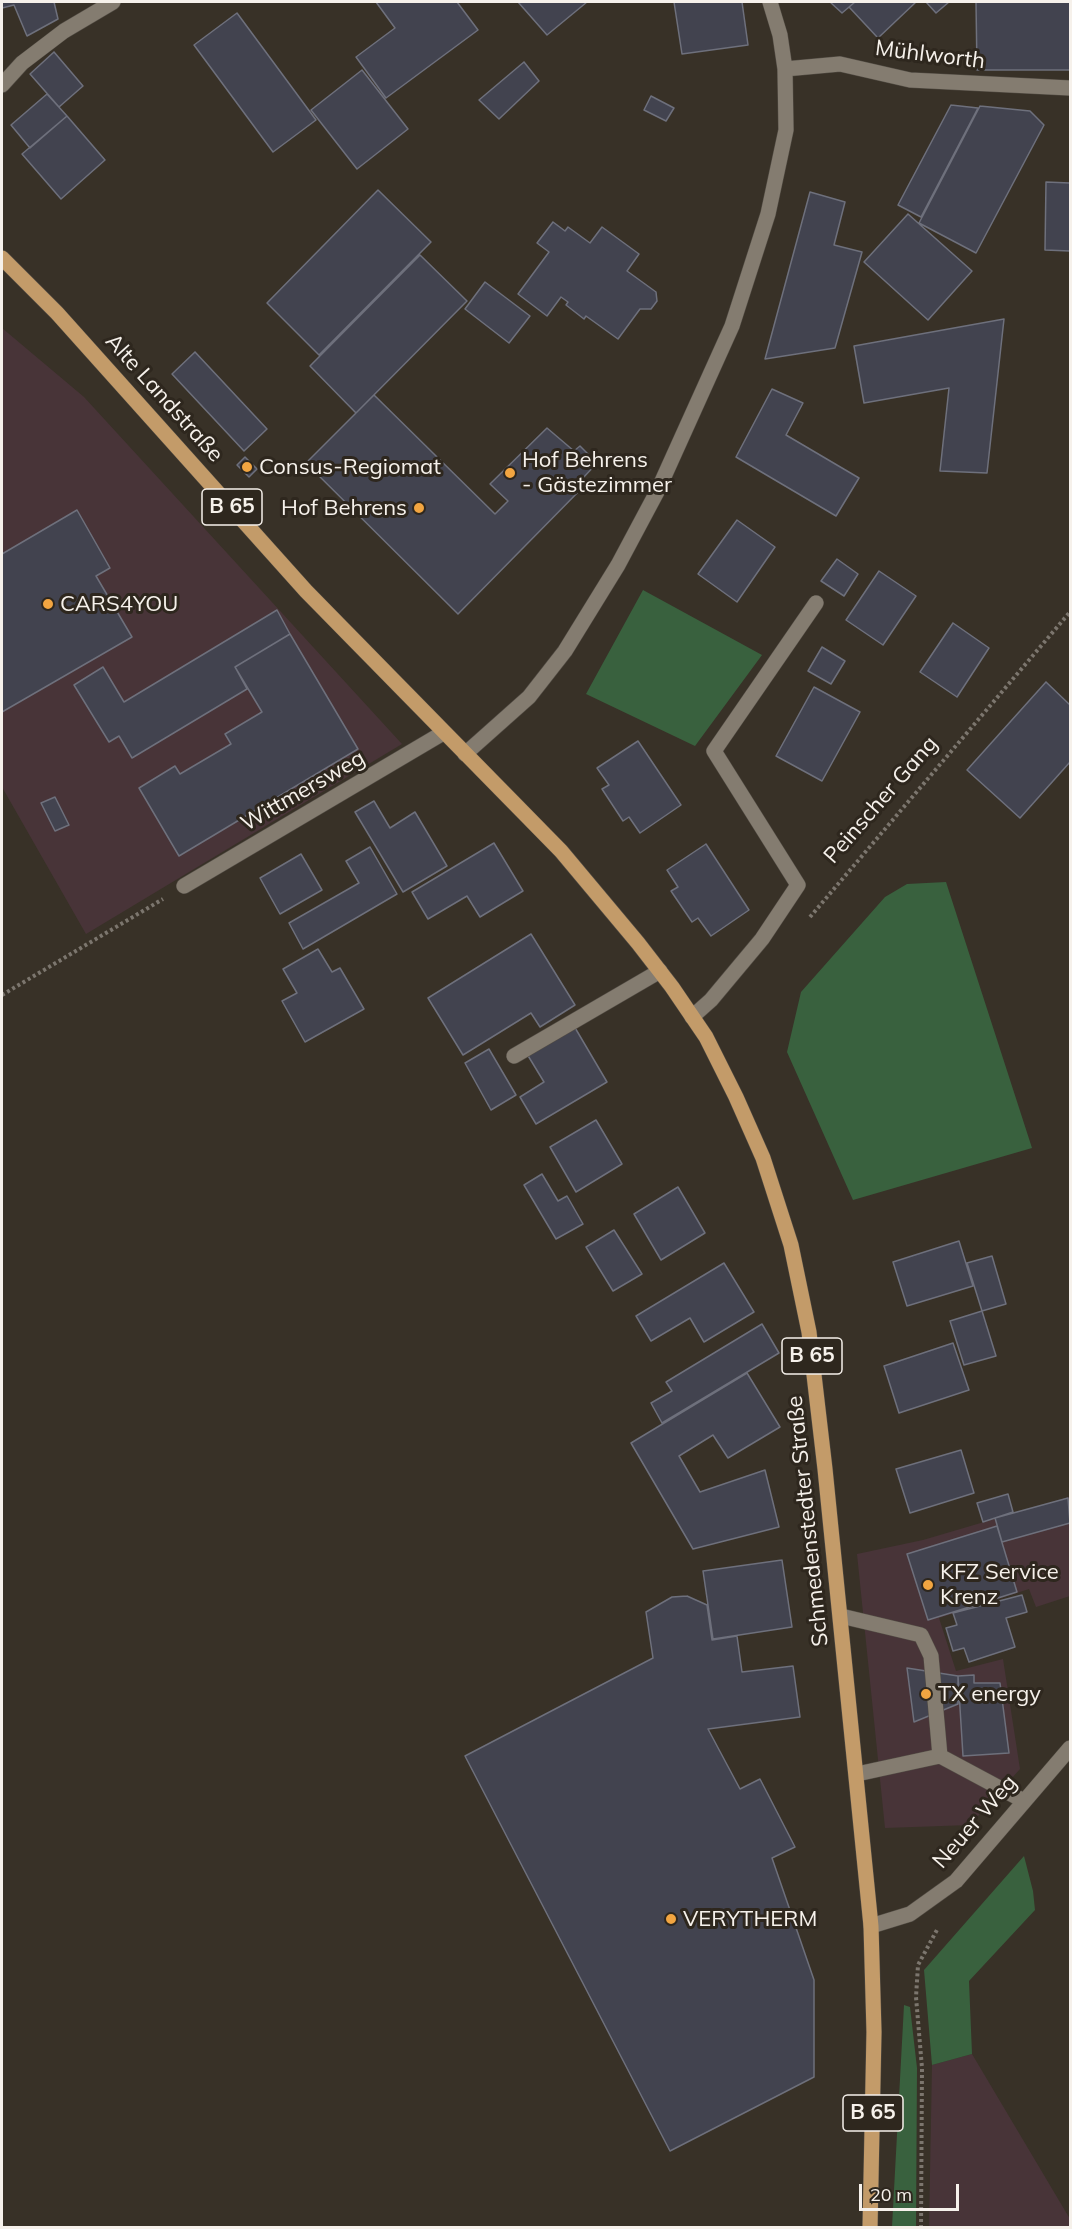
<!DOCTYPE html>
<html>
<head>
<meta charset="utf-8">
<style>
	body { margin:0 }
	#map { position:relative; width:1072px; height:2229px; overflow:hidden; background:#383127; font-family:Mulish,sans-serif }
	canvas { display:block }
	.frame { position:absolute; inset:0; border:3px solid #f6f1eb; pointer-events:none }
	.scale { position:absolute; left:859px; top:2184px; width:100px; height:27px; box-sizing:border-box; border:3px solid #f6f1eb; border-top:0; padding-left:8px; font-size:18px; line-height:21px; white-space:nowrap; color:#f6f1eb; -webkit-text-stroke:4px #2e271e; paint-order:stroke }
</style>
</head>
<body>
<div id="map">
<canvas width="1072" height="2229"></canvas>
<div class="frame"></div>
<div class="scale">20 m</div>
</div>
<script>
const ctx = document.querySelector('canvas').getContext('2d');
ctx.lineJoin = 'round';
function paint(path, color) { ctx.fillStyle = color; ctx.fill(path, 'evenodd'); }
const poly = rows => new Path2D(rows.map(r => 'M' + r).join(''));
function stroke(path, color, width, dash) { ctx.strokeStyle = color; ctx.lineWidth = width; ctx.lineCap = dash ? 'butt' : 'round'; ctx.setLineDash(dash || []); ctx.stroke(path); }
function drawText(font, color, halo, rows, align = 'center') {
  ctx.font = font + ' Mulish,sans-serif'; ctx.lineWidth = 6; ctx.setLineDash([]); ctx.textBaseline = 'middle'; ctx.strokeStyle = halo; ctx.fillStyle = color; for (const [text, x, y, turn = 0] of rows) {
    ctx.save(); ctx.translate(x, y); ctx.rotate((+turn || 0) * Math.PI / 180); ctx.textAlign = isNaN(turn) ? turn : align; if (halo) ctx.strokeText(text, 0, 0); ctx.fillText(text, 0, 0); ctx.restore();
  }
}
paint(poly([
	[2,328,84,397,402,744,86,934,2,787],
	[1069,1497,1070,1596,1036,1607,1029,1589,939,1618,956,1671,1003,1659,1020,1769,970,1825,885,1828,857,1554,923,1540],
	[972,2054,1070,2219,1070,2227,929,2228,932,2065]
]), '#483438');
paint(poly([
	[643,590,762,655,695,746,586,694],
	[946,882,1032,1148,853,1200,787,1052,801,992,885,897,907,884],
	[1024,1856,1033,1891,1035,1910,969,1981,972,2054,932,2065,924,1970],
	[904,2005,910,2007,917,2068,916,2227,892,2227]
]), '#39613e');
const building = poly([
	[2,2,54,2,58,19,27,36,14,5,2,8,2,2],
	[376,2,457,2,478,30,386,98,356,57,395,28,376,2],
	[518,2,587,2,547,35,518,2],
	[674,2,742,2,748,45,682,54,674,2],
	[830,2,855,2,842,13,830,2],
	[855,2,916,2,878,38,849,7,855,2],
	[926,2,949,2,936,13,926,2],
	[976,2,1070,2,1070,70,977,70,976,2],
	[237,13,316,120,273,152,194,45,237,13],
	[54,52,83,86,59,107,30,74,54,52],
	[524,62,539,81,499,119,479,100,524,62],
	[362,70,408,129,357,169,311,110,362,70],
	[47,94,67,116,30,148,11,125,47,94],
	[651,96,674,108,666,121,644,110,651,96],
	[951,105,978,108,921,217,898,205,951,105],
	[980,106,1030,111,1044,125,976,253,919,223,980,106],
	[67,116,105,160,61,199,22,154,67,116],
	[1046,182,1070,183,1070,251,1045,250,1046,182],
	[378,190,431,242,319,355,267,303,378,190],
	[810,192,845,202,834,245,862,252,835,348,765,359,810,192],
	[908,214,972,271,928,320,864,262,908,214],
	[553,222,565,231,568,227,590,243,602,227,639,254,627,271,656,292,657,301,651,309,640,309,618,339,586,316,584,319,566,305,568,302,561,297,547,316,518,294,549,252,537,243,553,222],
	[420,255,467,301,356,413,310,366,420,255],
	[485,282,530,316,509,343,465,309,485,282],
	[1004,319,987,473,940,471,949,388,864,403,854,346,1004,319],
	[195,352,267,429,244,451,172,374,195,352],
	[772,389,803,403,786,435,859,478,836,516,736,457,772,389],
	[374,395,495,514,508,501,490,484,547,428,574,451,580,446,597,463,582,479,587,483,458,614,306,463,374,395],
	[245,457,257,469,249,477,237,465,245,457],
	[77,510,110,568,96,576,132,637,2,712,2,554,77,510],
	[737,520,775,547,737,602,698,574,737,520],
	[837,559,858,574,844,596,821,581,837,559],
	[879,571,916,596,883,645,846,620,879,571],
	[277,610,290,634,235,667,247,689,132,758,119,736,109,742,74,685,103,667,124,702,277,610],
	[953,623,989,648,957,697,920,672,953,623],
	[290,634,358,749,179,856,139,788,175,766,180,774,231,744,225,734,262,712,235,667,290,634],
	[822,647,845,661,831,684,808,671,822,647],
	[1046,682,1070,705,1070,762,1020,818,967,770,1046,682],
	[814,687,860,712,822,781,776,756,814,687],
	[638,741,681,805,640,833,629,817,623,821,602,789,609,785,597,768,638,741],
	[55,797,69,825,55,831,41,803,55,797],
	[374,801,390,828,415,812,447,866,403,892,355,812,374,801],
	[494,843,523,891,480,917,467,896,428,919,412,892,494,843],
	[706,844,749,910,711,936,698,918,692,922,671,891,678,887,667,870,706,844],
	[370,847,397,894,303,949,289,923,359,883,346,861,370,847],
	[301,854,322,890,280,914,260,878,301,854],
	[531,934,575,1005,540,1027,531,1013,463,1055,428,998,531,934],
	[318,949,332,972,340,968,364,1009,305,1042,282,1001,297,993,283,969,318,949],
	[574,1026,607,1082,536,1124,520,1097,544,1082,527,1054,574,1026],
	[489,1049,516,1095,491,1110,465,1063,489,1049],
	[596,1120,622,1164,576,1192,550,1147,596,1120],
	[542,1174,558,1201,567,1196,583,1224,556,1239,524,1185,542,1174],
	[678,1187,705,1233,661,1260,634,1214,678,1187],
	[614,1230,642,1274,613,1291,586,1247,614,1230],
	[959,1241,973,1286,907,1306,893,1262,959,1241],
	[992,1256,1006,1304,982,1311,967,1263,992,1256],
	[724,1263,754,1312,704,1342,690,1318,651,1341,636,1316,724,1263],
	[982,1311,996,1356,964,1365,950,1321,982,1311],
	[762,1324,779,1353,662,1423,651,1403,672,1391,666,1382,762,1324],
	[953,1343,969,1390,899,1413,884,1366,953,1343],
	[747,1373,780,1427,728,1458,713,1435,679,1456,700,1492,765,1470,779,1527,693,1549,631,1443,747,1373],
	[961,1450,974,1493,910,1513,896,1469,961,1450],
	[1008,1494,1013,1512,983,1522,977,1503,1008,1494],
	[1068,1498,1070,1523,1002,1542,995,1518,1068,1498],
	[997,1526,1017,1592,928,1620,907,1554,997,1526],
	[782,1560,792,1627,713,1639,703,1571,782,1560],
	[1022,1595,1027,1612,1006,1618,1015,1647,969,1662,964,1648,953,1651,946,1628,957,1625,953,1613,1022,1595],
	[687,1596,707,1605,712,1640,737,1636,742,1672,793,1666,800,1717,708,1729,740,1789,760,1779,795,1847,772,1858,814,1980,814,2077,670,2151,465,1756,653,1658,646,1612,672,1597,687,1596],
	[907,1668,958,1676,958,1704,914,1722,907,1668],
	[974,1675,974,1683,1000,1683,1009,1753,963,1756,958,1676,974,1675]
]);
paint(building, '#42434f');
stroke(building, '#6e707c', 1.5);
const service = poly([
	[514,1056,660,971],
	[841,1616,921,1635,931,1656,940,1756],
	[857,1774,940,1756,1024,1801]
]);
const minor = poly([
	[785,69,840,64,910,80,1070,88],
	[2,85,22,63,64,31,113,2],
	[465,754,529,697,565,651,618,565,658,490,732,326,768,214,786,130,785,69,780,35,770,2],
	[184,886,443,733],
	[692,1017,711,1000,762,939,798,885,714,751,816,603],
	[871,1926,910,1914,956,1881,1070,1748]
]);
const primary = poly([
	[2,258,57,313,306,591,561,851,638,943,672,987,706,1037,736,1097,763,1158,791,1245,809,1332,825,1469,871,1926,874,2032,870,2228]
]);
stroke(service, '#534d45', 16);
stroke(minor, '#534d45', 16);
stroke(primary, '#534d45', 16);
stroke(poly([
	[810,917,1070,612],
	[2,995,163,899],
	[921,2228,922,2068,916,1997,918,1965,938,1928]
]), '#7c766e', 4, [3, 3]);
stroke(service, '#847c70', 15);
stroke(minor, '#847c70', 15);
stroke(primary, '#c39b69', 15);
for (const [x, y, r, color] of [
	[247,467,6,"#f2a541"],
	[510,473,6,"#f2a541"],
	[419,508,6,"#f2a541"],
	[48,604,6,"#f2a541"],
	[928,1585,6,"#f2a541"],
	[926,1694,6,"#f2a541"],
	[671,1919,6,"#f2a541"]
]) { const dot = new Path2D(); dot.arc(x, y, r, 0, 2 * Math.PI); ctx.fillStyle = color; ctx.fill(dot); stroke(dot, '#2e271e', 2); }
for (const [x, y, w] of [
	[232,507,60],
	[812,1356,60],
	[873,2113,60]
]) { const box = new Path2D(); box.roundRect(x - w / 2, y - 18, w, 36, 4.5); ctx.fillStyle = '#2e271e'; ctx.fill(box); stroke(box, '#f6f1eb', 1.5); }
drawText('bold 21px', '#f6f1eb', null, [
	["B 65",232,507],
	["B 65",812,1356],
	["B 65",873,2113]
]);
drawText('22px', '#f6f1eb', '#2e271e', [
	["Mühlworth",930,55,7],
	["Alte Landstraße",164,398,48],
	["Wittmersweg",303,791,-30],
	["Peinscher Gang",881,800,-49],
	["Schmedenstedter Straße",808,1521,-96],
	["Neuer Weg",975,1822,-49]
]);
drawText('22px', '#f6f1eb', '#2e271e', [
	["Hof Behrens",522,460],
	["- Gästezimmer",522,485],
	["Consus-Regiomat",259,467],
	["Hof Behrens",407,508,"right"],
	["CARS4YOU",60,604],
	["KFZ Service",940,1572],
	["Krenz",940,1597],
	["TX energy",938,1694],
	["VERYTHERM",683,1919]
], 'left');
</script>
</body>
</html>
